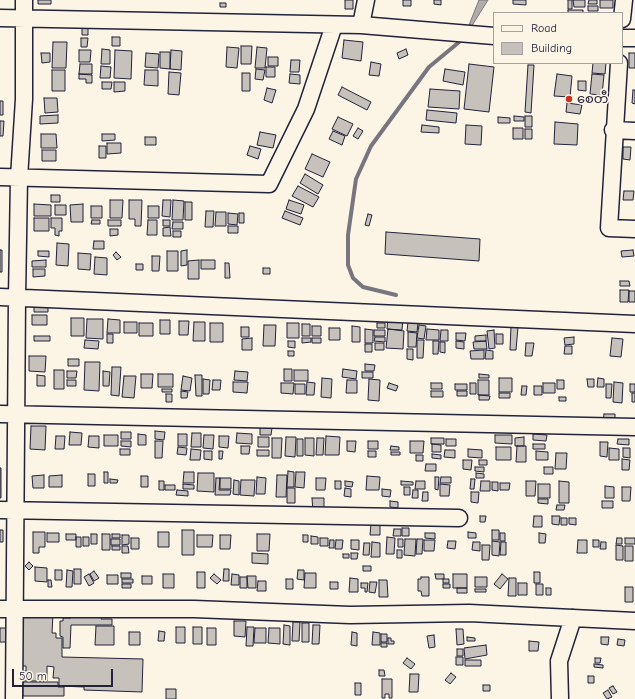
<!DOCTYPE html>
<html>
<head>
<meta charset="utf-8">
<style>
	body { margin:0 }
	#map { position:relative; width:635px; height:699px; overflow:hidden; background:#fcf5e5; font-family:"Comic Neue",sans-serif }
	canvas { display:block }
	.legend { position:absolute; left:493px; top:12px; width:130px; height:52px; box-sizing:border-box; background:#fcf5e5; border:1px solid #a5a1a1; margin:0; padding:5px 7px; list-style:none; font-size:12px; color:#22223b }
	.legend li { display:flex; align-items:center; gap:8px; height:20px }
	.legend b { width:20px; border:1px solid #a5a1a1 }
	.scale { position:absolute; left:12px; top:669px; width:101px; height:18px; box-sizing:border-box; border:2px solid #22223b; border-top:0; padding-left:5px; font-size:12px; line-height:14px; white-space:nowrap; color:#22223b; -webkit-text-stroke:3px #fcf5e5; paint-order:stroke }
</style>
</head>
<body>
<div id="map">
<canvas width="635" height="699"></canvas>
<ul class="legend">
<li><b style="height:5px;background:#fcf5e5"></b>Road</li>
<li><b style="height:11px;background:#c6c1bb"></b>Building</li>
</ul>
<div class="scale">50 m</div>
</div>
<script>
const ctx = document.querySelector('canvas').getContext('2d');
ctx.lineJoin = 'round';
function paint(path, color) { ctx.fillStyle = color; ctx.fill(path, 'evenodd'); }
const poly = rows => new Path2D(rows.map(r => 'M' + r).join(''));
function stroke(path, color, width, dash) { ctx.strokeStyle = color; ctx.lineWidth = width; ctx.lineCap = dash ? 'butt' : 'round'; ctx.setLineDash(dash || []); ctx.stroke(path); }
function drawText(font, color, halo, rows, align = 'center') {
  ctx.font = font + ' "Comic Neue","Noto Sans Myanmar",sans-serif'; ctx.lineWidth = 3.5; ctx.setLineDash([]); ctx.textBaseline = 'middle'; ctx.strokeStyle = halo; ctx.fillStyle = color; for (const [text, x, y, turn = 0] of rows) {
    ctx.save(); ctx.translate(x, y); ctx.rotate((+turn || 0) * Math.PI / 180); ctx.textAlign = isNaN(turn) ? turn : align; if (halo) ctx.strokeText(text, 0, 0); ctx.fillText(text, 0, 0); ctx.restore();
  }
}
const water = poly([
	[479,0,488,0,463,40,479,0]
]);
paint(water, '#b2adab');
stroke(water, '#78757e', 1);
stroke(poly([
	[396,295,363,287,353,278,348,265,348,235,356,179,371,146,429,67,464,38]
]), '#78757e', 4);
const building = poly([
	[38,0,51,0,51,4,38,4,38,0],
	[345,0,353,0,353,9,345,9,345,0],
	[403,0,411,0,411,6,403,6,403,0],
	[434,0,441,0,441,5,434,4,434,0],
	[513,0,526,0,526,5,513,4,513,0],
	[568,0,572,0,572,9,568,9,568,0],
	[573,0,585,0,585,7,574,7,573,0],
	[589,0,597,0,597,4,588,4,589,0],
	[600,0,613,0,613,8,600,8,600,0],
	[220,3,226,3,226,7,220,7,220,3],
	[588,6,598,6,598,11,588,11,588,6],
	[568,10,583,10,583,13,568,13,568,10],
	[82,28,88,28,88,35,82,35,82,28],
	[112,37,120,37,120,46,112,46,112,37],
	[81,38,88,38,87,47,81,47,81,38],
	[344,40,363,42,361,61,342,58,344,40],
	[53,42,67,42,66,68,52,68,53,42],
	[241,46,252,46,251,64,241,64,241,46],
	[227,47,239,48,237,68,226,67,227,47],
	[257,47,267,48,265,68,255,68,257,47],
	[102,49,110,50,110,64,101,64,102,49],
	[406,49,408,55,399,59,397,53,406,49],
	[79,50,91,50,90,62,79,62,79,50],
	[115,50,132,51,131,79,114,78,115,50],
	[171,50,182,51,181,70,170,69,171,50],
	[160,52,170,52,170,69,160,68,160,52],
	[41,53,50,53,50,62,42,63,41,53],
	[146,53,159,54,158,68,145,67,146,53],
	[629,53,635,53,635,68,629,68,629,53],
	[268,57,278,57,278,66,268,66,268,57],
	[291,60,300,60,299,72,290,72,291,60],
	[371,62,381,64,379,76,369,75,371,62],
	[593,63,606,63,605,74,592,73,593,63],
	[80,64,92,64,92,74,79,74,80,64],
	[469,64,494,67,489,112,464,109,469,64],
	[528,65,534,65,531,113,525,112,528,65],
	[101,66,111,67,110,78,100,78,101,66],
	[266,67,275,67,275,77,266,77,266,67],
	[256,69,265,70,263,80,255,79,256,69],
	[445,69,465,72,463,85,443,81,445,69],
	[52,70,65,70,65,91,52,91,52,70],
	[145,70,158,70,158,86,144,85,145,70],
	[169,72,181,73,179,95,168,94,169,72],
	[242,73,250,73,250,91,242,91,242,73],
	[79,74,92,75,92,83,86,83,86,79,79,79,79,74],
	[290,74,300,75,300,84,289,83,290,74],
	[557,74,572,76,570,97,554,96,557,74],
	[592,74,604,75,602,95,590,94,592,74],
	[578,81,586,81,586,91,578,90,578,81],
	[102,82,112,82,111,89,102,89,102,82],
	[114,82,125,82,125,91,114,92,114,82],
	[342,87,371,102,367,110,338,95,342,87],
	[267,88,276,90,272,103,264,100,267,88],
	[430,89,460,91,459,109,428,107,430,89],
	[633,90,635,90,635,104,632,103,633,90],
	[44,98,57,98,58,112,45,113,44,98],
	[0,101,3,101,3,115,0,115,0,101],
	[567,103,582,105,580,114,566,112,567,103],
	[427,110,457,113,456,123,426,120,427,110],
	[58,115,58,123,40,124,40,116,58,115],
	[514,116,524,117,524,121,514,121,514,116],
	[525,116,532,116,532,127,525,127,525,116],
	[338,117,353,124,347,136,332,129,338,117],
	[498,117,510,118,510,123,498,123,498,117],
	[0,121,4,121,3,136,0,136,0,121],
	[555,122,578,124,577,145,554,144,555,122],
	[422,125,439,127,439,133,421,132,422,125],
	[466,125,482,126,481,145,465,144,466,125],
	[358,128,363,131,358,139,353,136,358,128],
	[513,128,523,128,523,139,513,139,513,128],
	[525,129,532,129,532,139,525,139,525,129],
	[333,131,345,136,342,145,329,139,333,131],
	[260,132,276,135,273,148,257,145,260,132],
	[41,134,56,134,57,148,41,148,41,134],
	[102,134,115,134,115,140,102,141,102,134],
	[145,137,156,137,156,145,145,145,145,137],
	[107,143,121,143,121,153,107,154,107,143],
	[99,146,106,146,106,158,99,158,99,146],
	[250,146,261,149,258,159,247,155,250,146],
	[623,147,631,147,630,160,623,159,623,147],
	[42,150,56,150,56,161,42,161,42,150],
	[312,154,330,162,323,177,305,169,312,154],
	[305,174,323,185,318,194,300,183,305,174],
	[298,186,319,197,313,207,292,196,298,186],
	[624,191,634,191,633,200,623,200,624,191],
	[51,195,60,195,60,202,51,202,51,195],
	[110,200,123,200,122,218,110,218,110,200],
	[129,200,142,200,141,226,135,226,135,219,129,219,129,200],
	[163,200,171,200,170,217,162,216,163,200],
	[173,200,184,201,183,220,172,220,173,200],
	[289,200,304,205,301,214,286,209,289,200],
	[185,202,192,202,192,220,185,220,185,202],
	[34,204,51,205,51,216,34,216,34,204],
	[83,204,83,222,71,222,70,205,83,204],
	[55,205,66,205,66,215,55,215,55,205],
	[91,206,102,206,102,218,91,218,91,206],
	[148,206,159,206,159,218,148,218,148,206],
	[206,211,214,211,213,227,205,227,206,211],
	[285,211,303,218,300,225,282,218,285,211],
	[216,212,226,212,226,226,215,226,216,212],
	[228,213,238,214,237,225,228,224,228,213],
	[239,213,244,213,244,223,239,223,239,213],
	[368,214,372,215,369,226,365,225,368,214],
	[34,218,49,218,49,231,34,231,34,218],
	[51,218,62,218,62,231,59,231,59,236,55,235,55,228,51,228,51,218],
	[92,220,100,220,100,224,91,224,92,220],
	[108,220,121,220,121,226,108,226,108,220],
	[148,220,157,220,157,235,147,235,148,220],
	[163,220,170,220,170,226,163,226,163,220],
	[173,222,183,222,183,229,172,229,173,222],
	[228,226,238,226,238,233,228,233,228,226],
	[170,227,171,236,163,236,163,228,170,227],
	[110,229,118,229,118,235,110,236,110,229],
	[173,231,181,231,181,237,173,237,173,231],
	[386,232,480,239,479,261,385,254,386,232],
	[94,241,104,241,104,249,93,249,94,241],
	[57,243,69,244,68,266,56,265,57,243],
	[0,250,2,250,2,272,0,272,0,250],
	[187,250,187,265,181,266,181,251,187,250],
	[633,250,634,256,622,257,621,251,633,250],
	[38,251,49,251,49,257,38,256,38,251],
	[167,251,178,251,178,271,167,271,167,251],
	[116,252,121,257,117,260,113,255,116,252],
	[78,253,91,254,90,270,78,269,78,253],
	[152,256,160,256,159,271,152,271,152,256],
	[95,257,107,258,107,275,94,274,95,257],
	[46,260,46,267,32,267,32,261,46,260],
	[199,260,199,279,188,279,188,261,199,260],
	[201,260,215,260,215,269,201,269,201,260],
	[225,263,229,263,230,278,225,278,225,263],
	[136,264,143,264,143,270,136,270,136,264],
	[263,268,270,268,270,274,263,274,263,268],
	[33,269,45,269,45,276,33,277,33,269],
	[620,281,629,281,630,286,620,286,620,281],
	[620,290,629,290,628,302,620,302,620,290],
	[629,291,635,291,635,302,629,302,629,291],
	[34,303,48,303,48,312,34,312,34,303],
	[32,315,47,315,47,325,32,325,32,315],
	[388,317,403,318,402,330,387,329,388,317],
	[71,318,84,318,84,336,71,336,71,318],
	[87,319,103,319,103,339,86,338,87,319],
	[108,319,120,320,120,333,107,333,108,319],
	[160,320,170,320,170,334,160,334,160,320],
	[179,321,189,321,188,335,179,335,179,321],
	[124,322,137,322,137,333,124,333,124,322],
	[194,322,205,322,205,341,193,341,194,322],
	[408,322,418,323,417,332,407,331,408,322],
	[139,323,153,323,153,336,139,336,139,323],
	[210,323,223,323,223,342,210,342,210,323],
	[287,323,299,323,299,338,287,338,287,323],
	[377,323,385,323,385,328,377,328,377,323],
	[302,324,310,324,310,336,302,336,302,324],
	[264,325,276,325,275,346,263,346,264,325],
	[419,325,426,326,424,339,417,338,419,325],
	[312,326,321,326,321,336,312,336,312,326],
	[352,326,360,327,360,342,352,342,352,326],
	[511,326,518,327,516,350,510,350,511,326],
	[241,327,249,327,249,337,241,337,241,327],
	[329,328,340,328,340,340,329,340,329,328],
	[365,329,373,330,373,343,365,343,365,329],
	[388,329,404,331,403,349,386,348,388,329],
	[427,329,439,330,439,340,426,340,427,329],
	[374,330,385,330,385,336,374,336,374,330],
	[441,330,448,330,448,341,440,341,441,330],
	[494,330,495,348,489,349,487,331,494,330],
	[408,332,417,333,416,347,408,347,408,332],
	[456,333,466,333,465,341,456,340,456,333],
	[107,334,113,334,113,343,107,343,107,334],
	[496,334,503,334,503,344,496,344,496,334],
	[486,335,486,341,475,341,475,336,486,335],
	[34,336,50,336,50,341,34,341,34,336],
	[375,337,385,337,385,342,374,341,375,337],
	[574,337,574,344,565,345,564,338,574,337],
	[252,338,252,350,242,350,242,339,252,338],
	[302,338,311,338,311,342,302,343,302,338],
	[312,338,321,338,321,343,312,343,312,338],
	[612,338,623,339,621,357,610,356,612,338],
	[85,340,99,341,98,349,84,348,85,340],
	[417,340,424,340,423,358,417,358,417,340],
	[288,341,295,341,295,348,288,347,288,341],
	[433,341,439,341,438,354,433,354,433,341],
	[456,341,464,342,464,349,456,348,456,341],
	[486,341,487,349,474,349,473,342,486,341],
	[440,342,445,342,445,353,440,352,440,342],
	[375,343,384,343,384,350,375,350,375,343],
	[526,343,534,343,532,356,525,356,526,343],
	[365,344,372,344,372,352,365,352,365,344],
	[565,346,572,346,572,354,564,354,565,346],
	[407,349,413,349,413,360,407,359,407,349],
	[484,350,484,359,471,359,470,351,484,350],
	[486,350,493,351,493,359,485,359,486,350],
	[288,351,294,351,294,356,288,356,288,351],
	[29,356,46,356,45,372,29,371,29,356],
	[68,359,79,359,79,366,68,366,68,359],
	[85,362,100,362,99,391,84,390,85,362],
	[365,364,375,365,374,371,365,371,365,364],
	[112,367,121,367,119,396,111,395,112,367],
	[284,369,292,369,292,381,284,381,284,369],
	[343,369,357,371,356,379,342,377,343,369],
	[54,370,64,370,64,389,54,389,54,370],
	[294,370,308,370,308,381,294,381,294,370],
	[67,371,77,371,76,378,67,378,67,371],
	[103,371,110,372,109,386,103,386,103,371],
	[235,371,248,372,247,381,234,380,235,371],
	[362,372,373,372,373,378,362,378,362,372],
	[141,374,153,374,152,388,141,388,141,374],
	[158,374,173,374,173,387,158,387,158,374],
	[479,374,489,375,489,378,479,378,479,374],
	[37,375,45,376,45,386,37,386,37,375],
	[195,375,202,375,202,396,196,396,195,375],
	[124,376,136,376,134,398,122,397,124,376],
	[183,376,192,378,190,391,181,390,183,376],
	[322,378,332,379,331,398,321,397,322,378],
	[499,378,512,378,512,392,499,392,499,378],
	[598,378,604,379,604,387,597,387,598,378],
	[203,379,210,380,209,394,203,394,203,379],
	[369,379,380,380,379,401,368,400,369,379],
	[587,379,594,379,594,387,588,387,587,379],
	[67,380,76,380,76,386,67,386,67,380],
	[213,380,221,380,220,390,212,390,213,380],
	[347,380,357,380,357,393,346,393,347,380],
	[478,380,489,380,489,395,478,395,478,380],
	[557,380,564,380,564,389,557,389,557,380],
	[233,382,248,382,247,393,233,392,233,382],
	[307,382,315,383,314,395,306,395,307,382],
	[614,382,623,383,622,403,613,402,614,382],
	[281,383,294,383,293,394,281,393,281,383],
	[389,383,398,386,396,391,387,388,389,383],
	[431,383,442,383,442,389,431,389,431,383],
	[470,383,476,383,476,394,470,394,470,383],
	[543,383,555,383,555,393,543,393,543,383],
	[295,384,305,384,305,394,295,394,295,384],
	[455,384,467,384,467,390,455,390,455,384],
	[606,384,612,384,611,398,606,398,606,384],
	[630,384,635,384,635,392,630,392,630,384],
	[522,386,527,386,526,395,521,395,522,386],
	[534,386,542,386,542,395,534,395,534,386],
	[162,389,172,389,172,392,162,392,162,389],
	[181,391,188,392,187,398,181,398,181,391],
	[431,391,443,391,443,397,431,397,431,391],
	[457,391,467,391,467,396,457,396,457,391],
	[499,393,510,393,510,398,499,398,499,393],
	[632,393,635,393,635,402,632,402,632,393],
	[166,394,172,394,172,402,166,402,166,394],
	[479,395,490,396,489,400,479,400,479,395],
	[559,397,566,397,566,401,559,401,559,397],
	[604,414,615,414,615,424,603,424,604,414],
	[31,426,46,426,45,450,30,449,31,426],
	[260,427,272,428,271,435,260,435,260,427],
	[155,431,165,432,164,440,155,439,155,431],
	[70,432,82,433,81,445,69,445,70,432],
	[121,432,131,432,131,439,121,439,121,432],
	[192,433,201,433,201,447,191,447,192,433],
	[237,433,252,434,252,444,236,443,237,433],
	[138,434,146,435,146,445,138,445,138,434],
	[178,434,187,434,187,446,178,446,178,434],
	[533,434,547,435,546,441,533,440,533,434],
	[104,435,118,435,118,446,104,446,104,435],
	[204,435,214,435,213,449,203,448,204,435],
	[495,435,512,435,512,444,495,443,495,435],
	[56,436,65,436,64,449,55,449,56,436],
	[89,436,99,436,99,448,88,447,89,436],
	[219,436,229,436,228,448,219,447,219,436],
	[326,436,340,437,339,455,325,455,326,436],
	[258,437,269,437,269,447,258,447,258,437],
	[286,437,296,437,295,457,285,456,286,437],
	[524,437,524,446,515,446,515,438,524,437],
	[272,438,282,438,281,458,272,458,272,438],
	[305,438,314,438,314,456,305,455,305,438],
	[317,438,324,438,323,455,316,455,317,438],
	[431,438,444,438,444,444,431,444,431,438],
	[297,439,303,439,303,456,297,456,297,439],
	[446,439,456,439,456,446,446,446,446,439],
	[618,439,629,439,629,445,617,444,618,439],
	[121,441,131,441,131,447,121,446,121,441],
	[155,441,163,441,162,458,155,458,155,441],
	[347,441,356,441,355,452,347,451,347,441],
	[368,441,378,441,378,449,368,449,368,441],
	[410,441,424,441,423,453,410,453,410,441],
	[600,442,608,442,607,457,600,456,600,442],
	[432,444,441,445,441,452,432,452,432,444],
	[533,444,545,444,545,449,533,449,533,444],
	[241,446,250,446,249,454,241,454,241,446],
	[391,446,399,447,399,450,390,450,391,446],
	[517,446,526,446,526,462,516,462,517,446],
	[178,447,187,448,186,455,177,454,178,447],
	[496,447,511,447,511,460,496,460,496,447],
	[609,448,619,449,619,460,609,460,609,448],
	[623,448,630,448,630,458,623,457,623,448],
	[120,449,130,449,130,455,120,455,120,449],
	[191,449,201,450,200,460,190,460,191,449],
	[468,449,482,450,482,458,468,457,468,449],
	[257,450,269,450,269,456,257,456,257,450],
	[445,450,455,450,455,458,444,457,445,450],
	[204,451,212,451,212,460,204,459,204,451],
	[219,451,223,451,222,459,219,459,219,451],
	[368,451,376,451,376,457,368,457,368,451],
	[536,451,548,452,548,460,536,460,536,451],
	[391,452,400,452,400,455,391,455,391,452],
	[556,453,567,453,566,469,555,469,556,453],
	[432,454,441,455,441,459,432,458,432,454],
	[416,455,423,455,423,461,416,461,416,455],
	[622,459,630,460,629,470,622,470,622,459],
	[463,460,472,460,471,470,463,469,463,460],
	[479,460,487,460,487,465,479,465,479,460],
	[426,464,436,464,436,471,425,471,426,464],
	[475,467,484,467,484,472,475,471,475,467],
	[544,467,553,467,553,474,544,474,544,467],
	[0,468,1,468,1,498,0,498,0,468],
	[288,471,294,472,294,487,287,487,288,471],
	[104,472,108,472,108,483,104,483,104,472],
	[184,472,194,472,194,483,183,483,184,472],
	[296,472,305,472,304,488,295,487,296,472],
	[198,473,214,473,214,492,197,491,198,473],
	[476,473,484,474,484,478,476,478,476,473],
	[88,474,95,474,95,486,88,486,88,474],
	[44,475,44,488,33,488,32,476,44,475],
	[62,475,62,487,49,487,49,476,62,475],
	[277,475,287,475,286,497,276,497,277,475],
	[141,476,148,476,148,487,141,487,141,476],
	[367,476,380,477,379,490,366,490,367,476],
	[257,477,266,478,265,494,256,494,257,477],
	[435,477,439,477,438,490,435,489,435,477],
	[441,477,451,477,451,483,440,483,441,477],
	[216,478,220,478,219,490,231,490,230,495,215,495,216,478],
	[220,478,231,478,231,489,220,489,220,478],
	[316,478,326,478,325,490,316,490,316,478],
	[110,479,118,480,117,483,110,483,110,479],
	[471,479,475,479,474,489,470,489,471,479],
	[234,480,239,481,239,495,233,494,234,480],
	[241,480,255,480,254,496,240,495,241,480],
	[159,481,164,481,164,490,159,490,159,481],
	[335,481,341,481,341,489,335,489,335,481],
	[345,481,353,482,352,487,345,486,345,481],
	[401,481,413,482,413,485,401,485,401,481],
	[416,481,425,481,425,489,415,489,416,481],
	[481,481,490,481,490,491,480,491,481,481],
	[526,481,536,481,535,496,526,496,526,481],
	[559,481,569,482,569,503,559,503,559,481],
	[492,482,498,482,498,491,492,490,492,482],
	[500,483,510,483,509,490,500,490,500,483],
	[183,484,194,485,194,489,183,489,183,484],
	[440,484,450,485,449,496,440,496,440,484],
	[538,484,550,484,550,498,538,498,538,484],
	[165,485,175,485,175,490,165,490,165,485],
	[605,486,614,487,614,498,605,498,605,486],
	[404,487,410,487,410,495,404,495,404,487],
	[622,487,631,487,630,501,622,501,622,487],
	[287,488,295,488,295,503,287,503,287,488],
	[345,488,351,489,351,497,344,496,345,488],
	[382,489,391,490,390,497,382,496,382,489],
	[177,490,188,491,188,496,176,495,177,490],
	[413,490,418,490,418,498,412,498,413,490],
	[423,492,428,492,428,501,422,501,423,492],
	[471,492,479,492,478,503,471,502,471,492],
	[312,498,324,498,324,511,313,512,312,498],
	[538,499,548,499,548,504,538,503,538,499],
	[390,501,398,502,398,508,390,507,390,501],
	[602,501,613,501,613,508,602,508,602,501],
	[557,505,565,505,564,510,556,510,557,505],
	[480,516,486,516,485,522,480,522,480,516],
	[534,516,542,516,542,527,533,527,534,516],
	[552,516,560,516,559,525,552,524,552,516],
	[561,518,567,518,567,525,561,525,561,518],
	[569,518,576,518,576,525,569,524,569,518],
	[371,524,380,525,380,535,370,535,371,524],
	[402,528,409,528,409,536,402,536,402,528],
	[394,529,401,529,401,536,393,536,394,529],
	[0,530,3,530,3,542,0,542,0,530],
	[182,530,194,530,194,555,182,555,182,530],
	[492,530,499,530,499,540,492,540,492,530],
	[33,532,45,532,45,547,39,547,39,553,33,553,33,532],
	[158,532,169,532,169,547,158,547,158,532],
	[468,532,476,533,476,538,468,538,468,532],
	[47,533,59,533,59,542,47,542,47,533],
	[425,533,435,533,435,539,425,538,425,533],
	[500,533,505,533,505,541,500,541,500,533],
	[539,533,546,534,545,543,539,543,539,533],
	[66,534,76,534,76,540,66,540,66,534],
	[91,534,97,534,97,544,91,544,91,534],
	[102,534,110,534,110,550,102,550,102,534],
	[112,534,120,534,120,538,112,538,112,534],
	[257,534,270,534,269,551,257,551,257,534],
	[122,535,129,535,129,544,122,545,122,535],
	[197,535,213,535,212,547,197,547,197,535],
	[220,535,231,535,230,549,220,549,220,535],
	[303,535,308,535,308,542,303,542,303,535],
	[311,536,318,537,318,544,311,544,311,536],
	[76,537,81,537,81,547,76,547,76,537],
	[83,537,89,537,89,546,83,546,83,537],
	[387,537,395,538,394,554,386,554,387,537],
	[131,538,139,538,139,549,131,549,131,538],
	[320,538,328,538,328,546,320,546,320,538],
	[617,538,622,538,622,544,616,544,617,538],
	[625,538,635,538,635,544,625,544,625,538],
	[111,539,120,539,120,545,111,545,111,539],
	[398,539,403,539,403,547,398,547,398,539],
	[405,539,416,539,415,556,404,555,405,539],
	[417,539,423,539,422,554,416,554,417,539],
	[330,540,334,540,334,548,329,548,330,540],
	[336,540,343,540,342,549,335,549,336,540],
	[351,540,359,540,359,550,351,549,351,540],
	[424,540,435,540,434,551,424,551,424,540],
	[578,540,587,540,587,553,577,553,578,540],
	[593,540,599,540,599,547,593,547,593,540],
	[448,541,456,541,455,549,447,548,448,541],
	[492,541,500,542,499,556,492,555,492,541],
	[372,542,380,543,380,557,371,557,372,542],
	[473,542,480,542,480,551,472,550,473,542],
	[501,542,506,542,506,555,500,555,501,542],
	[601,542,606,542,606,549,600,549,601,542],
	[364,543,370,543,369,555,363,555,364,543],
	[482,545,490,545,489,560,482,560,482,545],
	[616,545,623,546,623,560,616,560,616,545],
	[112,546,120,546,120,550,112,550,112,546],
	[122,546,128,546,129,553,122,553,122,546],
	[625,546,633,546,633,561,625,561,625,546],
	[397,550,402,550,402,558,397,558,397,550],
	[252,553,268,554,268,564,252,563,252,553],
	[351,553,358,553,357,559,351,559,351,553],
	[343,554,349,554,349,558,343,558,343,554],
	[29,562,33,566,29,570,25,566,29,562],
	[363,566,371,566,371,571,363,571,363,566],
	[35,567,47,568,47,582,35,581,35,567],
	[74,569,81,569,81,584,74,584,74,569],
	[224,569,229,569,229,581,223,581,224,569],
	[55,570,62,570,62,580,55,580,55,570],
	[67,570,73,571,72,587,66,587,67,570],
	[298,570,304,570,304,580,297,579,298,570],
	[94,571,99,578,94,581,90,574,94,571],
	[197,572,205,572,205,588,197,588,197,572],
	[534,572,540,572,540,583,534,583,534,572],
	[121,573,131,573,131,578,121,578,121,573],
	[305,573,316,573,316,588,304,588,305,573],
	[89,574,94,583,89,586,84,577,89,574],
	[163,574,174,574,174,588,163,588,163,574],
	[214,574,221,580,217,584,210,578,214,574],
	[232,574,239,575,239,585,231,585,232,574],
	[435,574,444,574,444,579,436,579,435,574],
	[453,574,467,574,467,588,453,588,453,574],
	[502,574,508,579,500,589,494,584,502,574],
	[107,575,118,575,118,584,107,584,107,575],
	[142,576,152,576,152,584,142,584,142,576],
	[247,576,256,576,256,588,248,588,247,576],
	[240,577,247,577,247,588,240,588,240,577],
	[421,577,429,577,429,596,422,596,421,591,418,591,418,579,421,579,421,577],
	[475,577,487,577,487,587,475,587,475,577],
	[350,578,358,579,358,592,349,592,350,578],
	[509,578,516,578,516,596,508,596,509,578],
	[122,579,133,579,133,583,122,583,122,579],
	[286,579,293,579,293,589,286,589,286,579],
	[443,579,449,579,449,583,443,583,443,579],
	[48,580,51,580,52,587,48,587,48,580],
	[379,580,387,580,388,597,379,597,379,580],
	[258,581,266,581,266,591,257,591,258,581],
	[330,582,338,582,338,589,330,589,330,582],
	[370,582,377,582,375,593,369,592,370,582],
	[361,583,368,583,367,592,365,592,365,588,361,588,361,583],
	[518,583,527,583,527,595,518,595,518,583],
	[122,584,131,584,131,588,122,588,122,584],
	[443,584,450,584,450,588,443,588,443,584],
	[536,584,543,584,543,595,536,595,536,584],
	[625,587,633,587,633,602,625,602,625,587],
	[457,588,467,588,467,593,457,593,457,588],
	[546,588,551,588,551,595,546,595,546,588],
	[475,589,486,589,486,592,475,592,475,589],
	[22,612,53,613,52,633,56,633,56,638,62,638,62,657,143,659,142,692,84,690,84,687,59,686,59,678,53,678,54,667,47,666,47,681,22,681,22,671,26,671,26,666,21,666,22,612],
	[71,615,102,615,101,619,112,619,112,625,71,625,70,648,63,648,63,637,60,636,60,621,63,621,63,618,71,618,71,615],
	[234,621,246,621,245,637,234,636,234,621],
	[293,622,300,622,299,641,292,641,293,622],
	[302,623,309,623,309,642,302,642,302,623],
	[284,625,290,626,290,645,283,644,284,625],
	[313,625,320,625,319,644,312,644,313,625],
	[96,626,114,626,114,645,95,645,96,626],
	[176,627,185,627,185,643,176,643,176,627],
	[193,627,202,627,202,644,193,644,193,627],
	[247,627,254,627,253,646,246,646,247,627],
	[0,628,10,628,10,642,0,642,0,628],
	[207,628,216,628,216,645,207,645,207,628],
	[255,628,266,628,266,643,254,643,255,628],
	[269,628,280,628,280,644,268,643,269,628],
	[456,629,463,629,464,644,457,645,456,629],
	[159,631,165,632,164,641,158,641,159,631],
	[129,632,140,632,140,645,129,645,129,632],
	[352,632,357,633,357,646,351,645,352,632],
	[373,632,380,633,380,645,372,645,373,632],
	[381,634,387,634,387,642,381,642,381,634],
	[434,635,435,647,429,648,427,636,434,635],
	[467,637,475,638,475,641,467,641,467,637],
	[601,637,609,637,608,645,601,644,601,637],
	[388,638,391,638,391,641,394,641,394,644,388,644,388,638],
	[618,639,625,640,624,646,617,645,618,639],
	[529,641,539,642,538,651,529,651,529,641],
	[381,643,387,643,387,647,381,647,381,643],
	[486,645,487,655,465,659,464,648,486,645],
	[457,649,463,649,463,656,457,656,457,649],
	[456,657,463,657,463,665,456,665,456,657],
	[407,658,415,664,411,669,403,663,407,658],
	[595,658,601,658,600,663,595,663,595,658],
	[465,660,481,660,481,666,465,666,465,660],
	[594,664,603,665,603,668,594,667,594,664],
	[379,670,384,670,385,676,379,676,379,670],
	[451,673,456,677,450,684,445,680,451,673],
	[410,674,419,674,418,692,409,692,410,674],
	[588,676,594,676,594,683,588,683,588,676],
	[382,679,392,679,392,698,389,698,389,694,385,694,385,698,382,698,382,679],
	[23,682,58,682,58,687,64,687,64,696,23,696,23,682],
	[355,683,361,683,361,695,355,695,355,683],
	[483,685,490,685,490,691,483,691,483,685],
	[613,686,617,692,613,694,609,688,613,686],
	[166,689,176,689,176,699,166,699,166,689],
	[608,690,612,697,607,699,603,693,608,690]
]);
paint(building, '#c6c1bb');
stroke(building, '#22223b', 1);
const minor = poly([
	[0,18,361,25,494,36],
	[622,19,624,0],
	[361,25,366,0],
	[622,38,635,38],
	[619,63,609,228,635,229],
	[613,130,635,131],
	[0,177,269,184,306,109,334,25],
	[0,297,635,324],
	[0,414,635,427],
	[0,510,459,518],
	[0,609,194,609,350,615,469,613,635,621],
	[14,699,17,298,19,178,24,99,24,0],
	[560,699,559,661,573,618]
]);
stroke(minor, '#22223b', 19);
stroke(minor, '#fcf5e5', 16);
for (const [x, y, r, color] of [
	[569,99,4,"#c8321e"]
]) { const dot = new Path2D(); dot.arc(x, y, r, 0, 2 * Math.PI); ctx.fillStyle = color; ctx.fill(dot); stroke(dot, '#fcf5e5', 1.5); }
drawText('13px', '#22223b', '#fcf5e5', [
	["စေတီ",577,99]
], 'left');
</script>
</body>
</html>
